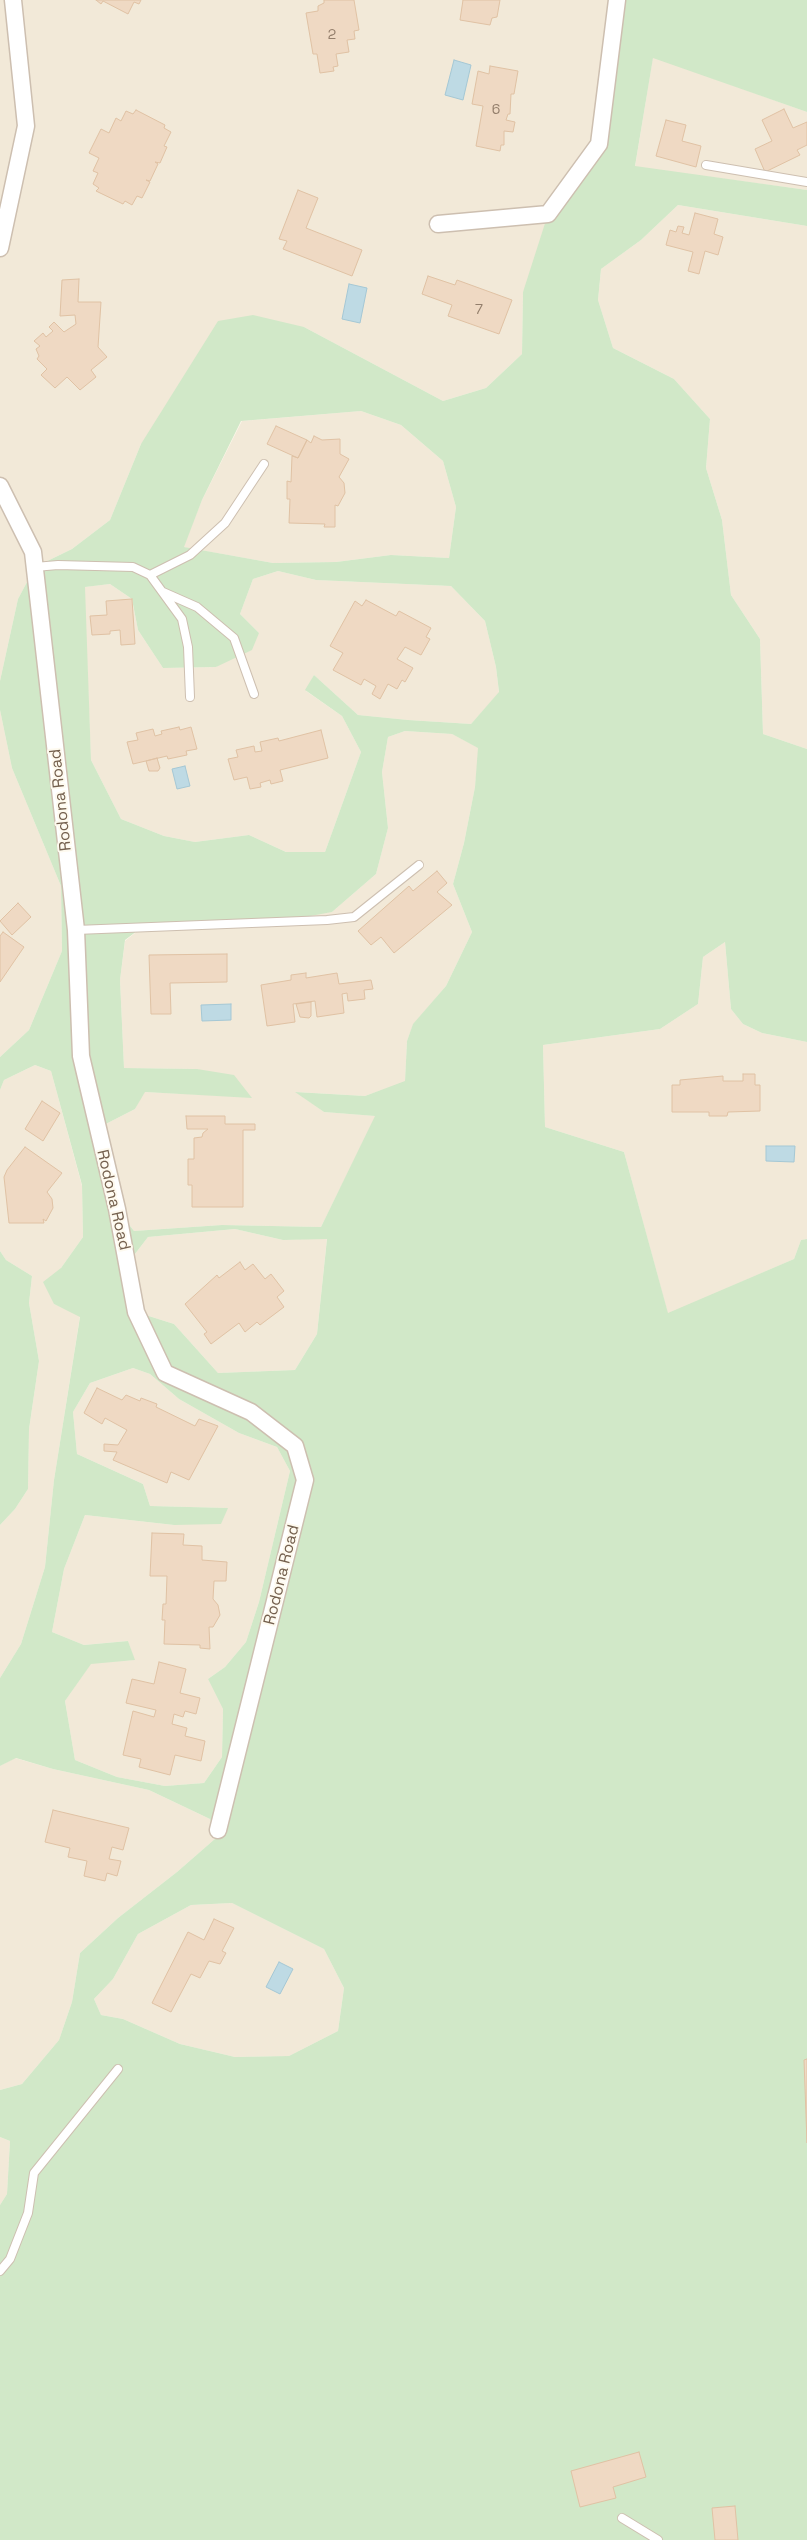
<!DOCTYPE html>
<html>
<head>
<meta charset="utf-8">
<style>
	body { margin:0 }
	canvas { display:block; background:#fbf6e9 }
</style>
</head>
<body>
<canvas width="807" height="2540"></canvas>
<script>
const ctx = document.querySelector('canvas').getContext('2d');
ctx.lineJoin = 'round';
function paint(path, color) { ctx.fillStyle = color; ctx.fill(path, 'evenodd'); }
const poly = rows => new Path2D(rows.map(r => 'M' + r).join(''));
function stroke(path, color, width, dash) { ctx.strokeStyle = color; ctx.lineWidth = width; ctx.lineCap = dash ? 'butt' : 'round'; ctx.setLineDash(dash || []); ctx.stroke(path); }
function drawText(font, color, halo, rows, align = 'center') {
  ctx.font = font + ' "Space Grotesk",sans-serif'; ctx.lineWidth = 4; ctx.setLineDash([]); ctx.textBaseline = 'middle'; ctx.strokeStyle = halo; ctx.fillStyle = color; for (const [text, x, y, turn = 0] of rows) {
    ctx.save(); ctx.translate(x, y); ctx.rotate((+turn || 0) * Math.PI / 180); ctx.textAlign = isNaN(turn) ? turn : align; if (halo) ctx.strokeText(text, 0, 0); ctx.fillText(text, 0, 0); ctx.restore();
  }
}
paint(poly([
	[0,0,617,0,599,144,523,292,522,354,486,388,443,401,304,327,141,444,110,520,72,549,35,567,18,599,0,681],
	[653,57,807,112,807,190,635,167],
	[678,205,807,226,807,749,763,734,760,639,731,595,722,520,706,468,710,419,674,379,613,348,598,300,601,269,641,240],
	[361,411,401,425,443,461,456,507,449,558,391,555,336,562,273,563,183,547,202,500,242,421],
	[278,571,316,580,451,586,485,621,496,667,499,693,471,724,408,720,358,715,314,675,306,691,342,716,361,752,325,852,286,852,249,835,195,842,164,836,121,819,91,760,84,587,110,584,132,599,138,630,163,668,216,667,259,633,240,614,253,579],
	[0,710,12,768,61,886,62,951,29,1030,0,1057],
	[405,731,452,734,479,748,475,787,464,843,453,884,472,932,446,986,413,1025,407,1041,405,1082,365,1096,296,1092,324,1112,376,1116,321,1227,222,1225,134,1231,117,1209,96,1129,135,1109,144,1092,251,1097,197,1069,124,1068,120,980,125,941,145,925,332,912,376,874,388,828,382,772,388,737],
	[725,942,731,1009,743,1024,762,1033,807,1042,807,1239,801,1240,794,1259,668,1314,624,1152,545,1127,543,1045,660,1029,698,1004,703,957],
	[35,1065,51,1071,82,1186,83,1237,61,1268,54,1304,80,1316,54,1480,45,1567,21,1644,0,1678,0,1525,15,1509,28,1489,29,1429,39,1361,29,1303,32,1276,6,1260,0,1251,0,1090,4,1080],
	[235,1229,283,1240,327,1238,317,1334,295,1370,218,1373,174,1324,136,1312,128,1263,148,1237],
	[133,1368,150,1374,179,1399,239,1433,277,1447,290,1471,259,1602,246,1642,225,1667,208,1679,223,1709,222,1757,204,1783,165,1786,117,1777,75,1760,65,1701,91,1663,134,1660,128,1641,84,1645,52,1632,64,1569,85,1515,174,1525,227,1508,150,1506,143,1484,77,1454,73,1412,90,1383],
	[15,1758,53,1769,149,1790,210,1819,216,1838,177,1872,118,1918,80,1953,72,2002,59,2040,22,2084,0,2090,0,1766],
	[232,1903,324,1949,344,1988,338,2031,289,2056,235,2057,180,2044,123,2019,101,2015,94,1999,113,1979,138,1934,191,1905],
	[0,2137,10,2141,7,2194,0,2205]
]), '#f2e9d8');
paint(poly([
	[617,0,807,0,807,112,653,58,635,166,807,190,807,226,678,205,641,240,601,269,598,300,613,348,674,379,710,419,706,468,722,520,731,595,760,639,763,734,807,749,807,1042,762,1033,743,1024,731,1009,725,942,703,957,698,1004,660,1029,543,1045,545,1127,624,1152,668,1313,794,1259,801,1240,807,1239,807,2540,0,2540,0,2205,7,2194,10,2141,0,2137,0,2090,22,2084,59,2040,72,2002,80,1953,118,1918,177,1872,216,1838,210,1819,149,1790,53,1769,16,1758,0,1766,0,1678,21,1644,45,1567,54,1480,80,1317,54,1304,43,1282,61,1268,83,1237,82,1185,51,1071,35,1065,4,1080,0,1090,0,1057,29,1030,62,951,61,886,12,768,0,710,0,681,18,599,35,567,72,549,110,520,141,444,218,321,253,315,304,327,443,401,486,388,522,354,523,292,548,214,599,144],
	[361,411,401,425,443,461,456,507,449,558,391,555,336,562,273,563,184,547,202,500,241,421],
	[278,571,316,580,451,586,485,621,496,667,499,692,471,724,408,720,358,715,314,675,305,690,342,716,361,752,325,852,286,852,249,835,195,842,164,836,121,819,91,760,85,587,110,584,132,599,138,630,163,668,216,667,252,650,259,633,240,614,253,579],
	[405,731,452,734,478,748,475,787,464,843,453,884,472,932,446,986,413,1024,407,1041,405,1081,365,1096,295,1092,324,1112,375,1116,321,1227,222,1225,134,1231,117,1209,96,1129,135,1109,145,1092,252,1098,234,1075,197,1069,124,1068,120,980,125,940,145,925,198,921,283,921,332,912,376,874,388,828,382,772,388,737],
	[235,1229,283,1240,327,1239,317,1334,295,1370,218,1373,174,1324,136,1312,128,1263,148,1237],
	[133,1368,150,1374,179,1399,239,1433,277,1447,290,1471,259,1602,246,1642,225,1667,208,1679,223,1709,222,1757,204,1783,165,1786,117,1777,75,1760,65,1701,91,1664,135,1660,128,1641,84,1645,52,1632,64,1569,85,1515,174,1525,221,1524,228,1508,150,1506,143,1484,77,1454,73,1412,90,1383],
	[232,1903,324,1949,344,1988,338,2031,289,2056,235,2057,180,2044,123,2019,101,2015,94,1999,113,1979,138,1934,191,1905],
	[0,1251,6,1260,32,1276,29,1303,39,1361,29,1429,28,1489,15,1509,0,1525]
]), '#d1e8c8');
const water = poly([
	[454,60,471,65,463,100,445,95,454,60],
	[349,284,367,288,360,323,342,319,349,284],
	[185,766,190,786,177,789,172,769,185,766],
	[231,1004,231,1020,202,1021,201,1005,231,1004],
	[766,1146,795,1146,794,1162,766,1161,766,1146],
	[279,1962,293,1969,280,1994,266,1987,279,1962]
]);
paint(water, '#bedae4');
stroke(water, '#a5c8d5', 1);
const building = poly([
	[96,0,141,0,139,4,134,2,128,14,103,1,101,4,96,0],
	[324,0,354,0,359,30,354,31,355,39,347,40,349,52,336,54,338,66,333,67,334,71,320,73,317,54,313,54,306,13,318,11,318,6,324,3,324,0],
	[463,0,500,0,497,17,492,18,490,25,460,20,463,0],
	[490,66,518,71,514,94,511,94,510,114,508,114,506,120,515,122,513,132,504,131,504,145,501,145,500,151,476,146,483,106,472,104,478,71,489,74,490,66],
	[784,109,793,128,807,122,807,145,797,150,800,155,765,172,755,149,772,141,762,120,784,109],
	[136,110,165,125,164,128,171,132,164,146,167,147,160,163,155,162,158,164,150,181,146,180,150,182,142,198,137,196,132,205,125,201,123,204,96,191,99,188,93,184,98,173,93,171,99,158,89,153,101,129,109,133,116,118,121,121,126,111,133,114,136,110],
	[666,120,686,125,682,141,701,146,696,167,656,156,666,120],
	[298,190,318,198,306,228,362,250,352,276,283,249,287,241,279,239,298,190],
	[695,213,718,219,714,234,723,237,718,255,705,251,699,274,688,271,693,252,666,245,670,230,676,232,678,226,684,227,682,233,689,235,695,213],
	[428,276,455,285,457,280,512,300,499,334,448,316,452,305,422,294,428,276],
	[79,279,78,302,101,302,98,347,107,357,91,370,96,377,80,390,67,377,55,388,41,375,47,369,37,359,39,356,36,349,40,346,34,341,43,333,46,337,53,331,49,327,54,322,64,332,76,324,75,315,60,316,62,280,79,279],
	[276,426,307,440,298,458,267,444,276,426],
	[314,436,322,440,340,439,340,454,349,459,339,477,344,483,345,493,338,506,335,505,335,527,324,527,325,524,289,523,290,499,287,499,287,481,291,482,292,456,298,458,307,440,311,443,314,436],
	[132,599,135,644,121,645,120,630,110,631,110,634,92,635,90,616,107,615,106,601,132,599],
	[366,600,396,616,399,611,431,628,426,637,430,639,421,655,405,647,397,659,413,668,405,682,402,680,397,689,388,684,380,699,372,694,376,686,364,679,361,685,333,670,343,653,330,646,355,601,362,606,366,600],
	[179,727,180,730,191,727,197,749,186,751,187,755,168,759,167,756,133,764,127,742,138,740,136,733,153,729,155,736,162,734,161,731,179,727],
	[321,730,328,758,280,770,283,781,271,784,270,780,260,783,261,787,250,789,247,777,234,780,228,759,238,757,236,750,254,746,255,752,262,751,260,742,278,738,279,741,321,730],
	[157,758,160,768,158,771,149,771,146,761,157,758],
	[437,871,447,883,437,892,452,905,394,953,381,937,371,945,358,931,409,886,413,891,437,871],
	[18,903,31,917,12,935,0,921,18,903],
	[3,932,24,947,0,982,0,936,3,932],
	[227,954,227,982,170,983,171,1014,151,1014,149,955,227,954],
	[306,973,306,978,337,973,339,984,371,980,373,989,364,990,365,999,348,1001,347,993,342,994,344,1013,317,1017,315,1001,293,1004,295,1022,267,1026,261,985,291,980,291,975,306,973],
	[311,1002,311,1016,309,1018,300,1017,296,1004,311,1002],
	[743,1074,755,1074,755,1085,760,1085,760,1111,728,1112,727,1116,709,1116,709,1112,672,1112,672,1085,680,1085,680,1080,723,1076,723,1081,743,1081,743,1074],
	[42,1101,60,1113,43,1141,25,1129,42,1101],
	[186,1116,225,1116,225,1124,255,1124,255,1130,243,1130,243,1207,192,1207,192,1185,188,1185,188,1159,194,1159,194,1138,202,1137,203,1133,208,1129,187,1129,186,1116],
	[25,1147,62,1173,47,1192,52,1199,53,1208,46,1221,43,1219,44,1223,9,1223,4,1177,7,1170,25,1147],
	[240,1262,245,1270,253,1264,265,1279,271,1274,284,1291,277,1297,284,1307,260,1325,257,1322,245,1332,239,1323,211,1344,204,1334,207,1332,185,1304,217,1275,219,1278,240,1262],
	[97,1388,122,1400,126,1395,140,1401,141,1398,157,1404,156,1407,195,1426,199,1419,218,1426,189,1480,171,1472,167,1483,113,1460,117,1452,104,1451,104,1444,118,1445,127,1430,105,1418,102,1424,84,1413,97,1388],
	[152,1533,184,1534,183,1545,202,1546,202,1560,227,1562,226,1581,214,1581,213,1599,218,1605,220,1615,213,1627,209,1627,210,1649,200,1648,200,1645,164,1644,165,1620,162,1620,163,1604,166,1604,167,1576,150,1576,152,1533],
	[159,1662,186,1669,180,1693,200,1698,196,1714,185,1711,183,1717,174,1714,172,1724,187,1728,185,1736,205,1741,201,1761,175,1755,170,1775,139,1767,141,1759,123,1755,133,1711,154,1717,156,1710,126,1703,132,1679,154,1684,159,1662],
	[53,1810,129,1828,123,1850,112,1847,109,1859,121,1861,117,1876,107,1873,105,1881,84,1876,87,1861,68,1857,70,1848,45,1842,53,1810],
	[214,1919,234,1928,222,1951,226,1953,220,1964,209,1961,200,1978,191,1974,171,2012,152,2003,188,1932,204,1940,214,1919],
	[807,2059,807,2143,804,2060,807,2059],
	[639,2452,646,2477,613,2487,616,2498,580,2507,571,2471,639,2452],
	[735,2506,738,2540,715,2540,712,2508,735,2506]
]);
paint(building, '#efd9c3');
stroke(building, '#e0c2a4', 1);
const lane = poly([
	[706,165,807,182],
	[35,567,58,565,133,567,150,575,182,619,188,647,190,697],
	[150,575,190,555,225,523,264,464],
	[163,592,197,607,234,638,254,694],
	[76,930,327,920,354,917,419,865],
	[0,2271,10,2259,28,2213,34,2173,118,2069],
	[622,2518,658,2540]
]);
const street = poly([
	[438,224,548,214,599,144,617,0],
	[0,248,26,126,13,0],
	[0,486,33,552,76,930,81,1056,117,1209,136,1312,165,1373,251,1412,295,1446,305,1480,218,1830]
]);
stroke(lane, '#cdbfb0', 10);
stroke(street, '#cdbfb0', 19);
stroke(lane, '#fff', 8);
stroke(street, '#fff', 16);
drawText('14px', '#937e6b', null, [
	["2",332,35],
	["6",496,110],
	["7",479,310]
]);
drawText('16px', '#74604e', '#fefaef', [
	["Rodona Road",61,800,-96],
	["Rodona Road",113,1200,77],
	["Rodona Road",282,1575,-76]
]);
</script>
</body>
</html>
